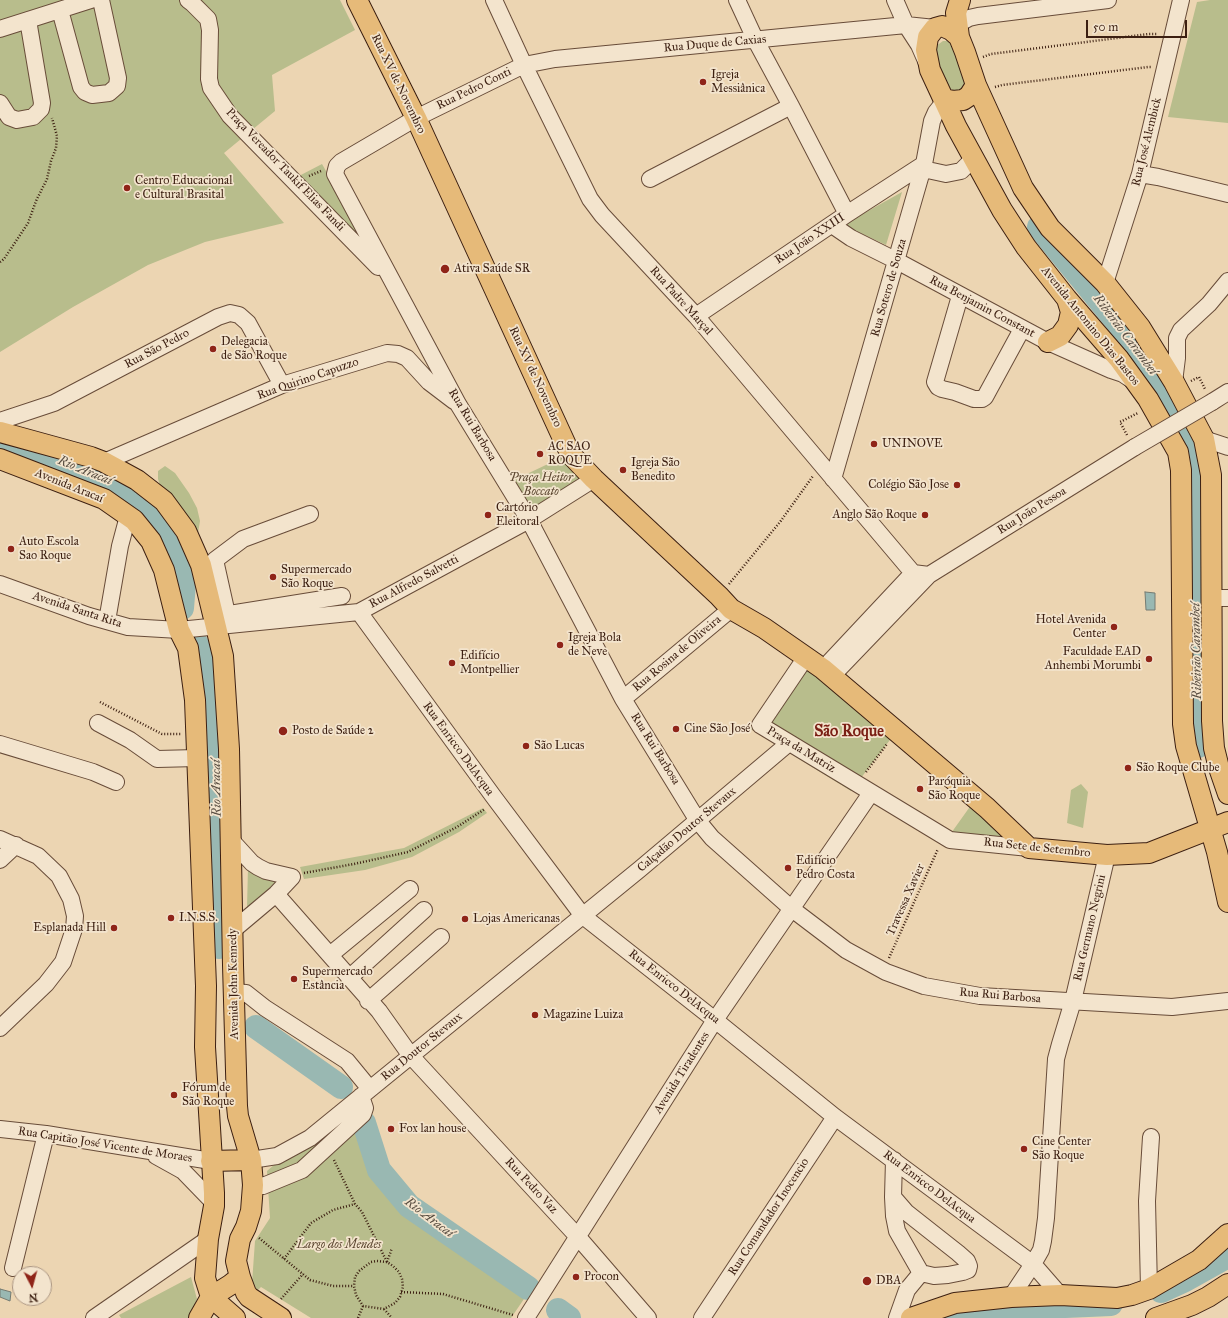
<!DOCTYPE html>
<html>
<head>
<meta charset="utf-8">
<style>
	body { margin:0 }
	#map { position:relative; width:1228px; height:1318px; overflow:hidden; background:#ecd5b2; font-family:"IM FELL Great Primer",serif }
	canvas { display:block }
	.north { position:absolute; left:12px; top:1266px; width:40px; height:40px; box-sizing:border-box; background:#f3e4cd; border:1px solid #aa9582; border-radius:50%; rotate:174deg; font-size:11px; font-weight:700; line-height:16px; text-align:center; color:#3c1f11 }
	.north::after { content:''; display:block; margin:auto; width:14px; height:18px; background:#8f2418; clip-path:polygon(50% 0,100% 100%,50% 72%,0 100%) }
	.scale { position:absolute; left:1086px; top:20px; width:101px; height:18px; box-sizing:border-box; border:2px solid #3c1f11; border-top:0; padding-left:5px; font-size:12px; line-height:14px; white-space:nowrap; color:#3c1f11; -webkit-text-stroke:3px #f3e4cd; paint-order:stroke }
</style>
</head>
<body>
<div id="map">
<canvas width="1228" height="1318"></canvas>
<div class="north">N</div>
<div class="scale">50 m</div>
</div>
<script>
const ctx = document.querySelector('canvas').getContext('2d');
ctx.lineJoin = 'round';
function paint(path, color) { ctx.fillStyle = color; ctx.fill(path, 'evenodd'); }
const poly = rows => new Path2D(rows.map(r => 'M' + r).join(''));
function stroke(path, color, width, dash) { ctx.strokeStyle = color; ctx.lineWidth = width; ctx.lineCap = dash ? 'butt' : 'round'; ctx.setLineDash(dash || []); ctx.stroke(path); }
function drawText(font, color, halo, rows, align = 'center') {
  ctx.font = font + ' "IM FELL Great Primer",serif'; ctx.lineWidth = 3.5; ctx.setLineDash([]); ctx.textBaseline = 'middle'; ctx.strokeStyle = halo; ctx.fillStyle = color; for (const [text, x, y, turn = 0] of rows) {
    ctx.save(); ctx.translate(x, y); ctx.rotate((+turn || 0) * Math.PI / 180); ctx.textAlign = isNaN(turn) ? turn : align; if (halo) ctx.strokeText(text, 0, 0); ctx.fillText(text, 0, 0); ctx.restore();
  }
}
paint(poly([
	[0,0,340,0,355,30,272,75,275,111,224,153,284,223,205,242,148,265,73,307,0,352],
	[1210,0,1228,0,1228,123,1168,117,1197,2],
	[943,41,947,41,951,43,954,48,965,82,964,86,959,91,949,89,939,65,936,54,936,46],
	[322,164,373,253,297,177],
	[902,192,886,245,843,225],
	[569,454,590,479,527,510,510,482],
	[165,466,175,473,189,493,197,508,200,521,198,533,175,503,161,489,158,479,158,471],
	[799,658,893,736,851,791,749,728,763,706],
	[1081,784,1088,792,1083,828,1067,823,1071,790],
	[974,801,1020,843,949,836],
	[483,808,487,813,459,832,412,857,365,870,304,879,300,867,404,848],
	[248,867,275,880,275,886,247,908],
	[351,1108,360,1120,375,1172,406,1210,526,1296,511,1318,311,1318,261,1287,251,1297,255,1241,270,1218,267,1171,282,1158],
	[191,1277,197,1299,189,1318,121,1318,119,1315]
]), '#b8bd8c');
const water = poly([
	[1145,592,1155,593,1155,610,1146,610,1145,592],
	[0,1289,11,1292,10,1301,0,1297,0,1289]
]);
paint(water, '#99b8b2');
stroke(water, '#747b72', 1);
stroke(poly([
	[1039,227,1140,350,1168,394,1185,426,1192,446,1195,470,1198,746],
	[10,442,110,479,145,500,169,532,185,571,182,608],
	[191,634,208,664,216,757,219,947],
	[256,1027,341,1087],
	[364,1123,379,1170,409,1206,528,1288],
	[1161,1291,1185,1280,1228,1256],
	[558,1310,569,1318],
	[936,1316,947,1313,997,1309,1111,1304]
]), '#99b8b2', 24);
const minor = poly([
	[188,0,192,3,208,19,210,30,209,79,211,88,230,116,378,267],
	[494,0,524,65,590,199,602,215,696,316,913,573],
	[737,0,756,41,791,106,847,214],
	[895,0,906,25,919,45,926,61],
	[60,10,81,87,85,92,92,95,109,93,117,86,118,78,101,0],
	[958,24,969,18,978,16,1108,0],
	[935,28,906,25,555,59,524,65,416,118,341,162,337,166,335,174,458,404,529,520,623,699,698,821,712,838,792,909,846,950,886,972,924,986,980,996,1172,1007,1228,1001],
	[0,29,91,0],
	[0,103,9,117,17,120,33,117,41,109,42,103,28,20],
	[923,169,946,174,961,171,974,158],
	[1140,174,1158,177,1228,194],
	[650,179,791,106],
	[832,225,851,238,897,261,1048,342,1111,370,1123,374,1135,382],
	[1105,283,1140,174,1181,0],
	[960,296,935,382,938,387,942,389,955,392,974,399,982,399,985,397,1022,329],
	[696,316,847,214,924,164],
	[1174,382,1177,358,1177,338,1181,330,1209,304,1228,281],
	[1212,402,1228,392],
	[0,421,54,403,218,317,230,313,239,315,248,323,282,385],
	[1204,439,1228,447],
	[104,462,282,385,387,353,398,354,407,358,429,382,454,401],
	[833,479,924,164,932,121,936,112,940,107,944,99],
	[913,573,929,575,1135,447],
	[0,584,89,616,128,627,179,630,359,612,529,520,594,479],
	[1212,598,1228,598],
	[359,612,493,796,583,916,715,1020,835,1117,1033,1264,1060,1295],
	[227,614,215,560,243,539,310,514],
	[217,616,342,596],
	[107,621,120,546,128,516],
	[806,657,760,725,950,840,1029,848],
	[823,669,913,573],
	[832,676,929,575],
	[623,699,731,609],
	[98,723,130,740,157,759,197,758],
	[0,744,93,772,116,782],
	[0,839,38,856,59,876,71,899,75,916,74,929,63,962,46,984,0,1028],
	[231,840,252,863,258,867,266,871,292,877,276,894,232,931],
	[0,860,16,845],
	[276,894,379,1011,411,1056,578,1237,648,1318],
	[330,955,410,889],
	[349,978,424,910],
	[233,992,246,993,265,1008,347,1061,370,1089],
	[368,1001,441,937],
	[0,1129,46,1134,211,1161],
	[156,1156,183,1171,214,1203],
	[251,1160,277,1156,310,1138,640,869,789,743],
	[894,1160,893,1197,906,1212,958,1253,967,1261,969,1266,968,1270,963,1272,948,1275,934,1276,921,1273,907,1290,897,1318],
	[253,1185,263,1186,302,1170,363,1114,365,1108,361,1096],
	[893,1197,894,1216,897,1231,921,1273],
	[13,1268,46,1134],
	[1149,1289,1147,1201,1151,1137],
	[1011,1297,1033,1264,1041,1250,1043,1241,1046,1218,1056,1059,1060,1044,1073,1001,1107,855],
	[94,1318,208,1239],
	[526,1318,715,1020,871,793],
	[702,1318,835,1117]
]);
const major = poly([
	[357,0,416,118,566,445,573,457,594,479,719,596,731,609,764,628,823,669,987,808,1029,848,1107,855,1149,853,1228,822],
	[959,37,956,13,960,0],
	[976,85,1023,188,1050,228,1105,283,1140,327,1174,382,1204,439,1211,475,1212,721,1214,748,1219,768,1228,794],
	[944,99,953,101,963,100,969,96,976,85,965,52,959,37,951,30,942,26,935,28,928,37,926,50,930,70,956,126,1002,210,1026,247,1067,299,1119,359,1148,399,1178,452,1181,470,1183,724,1186,746,1217,852,1228,902],
	[1048,342,1060,336,1068,325,1071,312,1067,299],
	[0,432,91,457,104,462,137,480,164,501,186,531,201,565,223,656,229,749,233,965,237,1106,238,1116,251,1160,253,1185,251,1211,246,1227,240,1239,236,1261,240,1277,246,1293,249,1297,281,1318],
	[0,459,104,499,134,520,151,541,164,570,179,630,188,648,195,700,206,986,205,1047,214,1193,214,1206,208,1239,205,1278,211,1297,235,1318],
	[211,1161,251,1160],
	[199,1318,211,1297,230,1285,240,1277],
	[911,1318,955,1303,1011,1297,1060,1295,1117,1298,1132,1295,1149,1289,1199,1260,1228,1234],
	[1156,1318,1192,1305,1208,1297,1228,1284]
]);
stroke(minor, '#684c39', 18);
stroke(major, '#3c1f11', 22);
stroke(poly([
	[983,57,991,54,1149,34,1158,34],
	[995,87,1002,85,1148,67,1152,67],
	[309,176,321,171],
	[0,262,4,259,28,223,36,201,47,179,51,161,56,148,57,136,52,118],
	[1191,381,1199,377,1205,389],
	[1127,435,1120,422,1138,413],
	[729,584,780,522,813,476],
	[100,702,162,734,181,734],
	[866,772,887,744],
	[304,873,354,864,408,852,457,827,485,809],
	[889,958,938,849],
	[334,1160,355,1204,362,1212,387,1262],
	[259,1238,310,1280,333,1286,354,1286],
	[284,1259,311,1223,333,1210,355,1204],
	[377,1261,387,1262,393,1266,399,1272,402,1279,403,1287,400,1297,395,1303,384,1309,363,1306,356,1295,354,1286,355,1277,359,1271,371,1262,377,1261],
	[387,1262,392,1248],
	[401,1292,443,1294,513,1315],
	[281,1299,303,1274],
	[384,1309,392,1318],
	[358,1318,363,1306]
]), '#3c1f11', 2.5, [1, 2]);
stroke(minor, '#f3e4cd', 16);
stroke(major, '#e6ba79', 20);
const minorBridge = poly([
	[1135,447,1212,402]
]);
stroke(minorBridge, '#684c39', 18, []);
stroke(minorBridge, '#f3e4cd', 16);
for (const [x, y, r, color] of [
	[703,82,4,"#8f2418"],
	[127,188,4,"#8f2418"],
	[445,269,5,"#8f2418"],
	[213,349,4,"#8f2418"],
	[874,444,4,"#8f2418"],
	[540,454,4,"#8f2418"],
	[623,470,4,"#8f2418"],
	[957,485,4,"#8f2418"],
	[488,515,4,"#8f2418"],
	[925,515,4,"#8f2418"],
	[11,549,4,"#8f2418"],
	[273,577,4,"#8f2418"],
	[1114,627,4,"#8f2418"],
	[560,645,4,"#8f2418"],
	[1149,659,4,"#8f2418"],
	[452,663,4,"#8f2418"],
	[676,729,4,"#8f2418"],
	[283,731,5,"#8f2418"],
	[526,746,4,"#8f2418"],
	[1128,768,4,"#8f2418"],
	[920,789,4,"#8f2418"],
	[788,868,4,"#8f2418"],
	[171,918,4,"#8f2418"],
	[465,919,4,"#8f2418"],
	[114,928,4,"#8f2418"],
	[294,979,4,"#8f2418"],
	[535,1015,4,"#8f2418"],
	[174,1095,4,"#8f2418"],
	[391,1129,4,"#8f2418"],
	[1024,1149,4,"#8f2418"],
	[576,1277,4,"#8f2418"],
	[867,1281,5,"#8f2418"]
]) { const dot = new Path2D(); dot.arc(x, y, r, 0, 2 * Math.PI); ctx.fillStyle = color; ctx.fill(dot); stroke(dot, '#f3e4cd', 1.5); }
drawText('12px', '#3c1f11', '#f3e4cd', [
	["Rua Duque de Caxias",715,44,-5],
	["Rua XV de Novembro",398,84,64],
	["Rua Pedro Conti",474,89,-26],
	["Rua José Alembick",1147,142,-76],
	["Praça Vereador Taukif Elias Fandi",285,170,46],
	["Rua João XXIII",810,239,-34],
	["Rua Sotero de Souza",889,288,-74],
	["Rua Padre Marçal",681,301,48],
	["Rua Benjamin Constant",982,307,28],
	["Avenida Antonino Dias Bastos",1090,326,51],
	["Rua São Pedro",157,349,-28],
	["Rua XV de Novembro",535,377,65],
	["Rua Quirino Capuzzo",308,379,-19],
	["Rua Rui Barbosa",472,425,59],
	["Avenida Aracaí",69,486,22],
	["Rua João Pessoa",1032,511,-32],
	["Rua Alfredo Salvetti",414,582,-28],
	["Avenida Santa Rita",77,610,18],
	["Rua Rosina de Oliveira",677,654,-40],
	["Rua Enricco DelAcqua",458,749,54],
	["Rua Rui Barbosa",655,749,58],
	["Praça da Matriz",801,750,31],
	["Calçadão Doutor Stevaux",687,830,-40],
	["Rua Sete de Setembro",1037,848,6],
	["Travessa Xavier",906,900,-66],
	["Rua Germano Negrini",1090,928,-77],
	["Avenida John Kennedy",234,984,-91],
	["Rua Enricco DelAcqua",674,987,38],
	["Rua Rui Barbosa",1000,996,5],
	["Rua Doutor Stevaux",422,1047,-39],
	["Avenida Tiradentes",682,1073,-58],
	["Rua Capitão José Vicente de Moraes",105,1145,9],
	["Rua Pedro Vaz",531,1186,47],
	["Rua Enricco DelAcqua",929,1187,37],
	["Rua Comandador Inocencio",769,1217,-57]
]);
drawText('12px', '#3c1f11', '#f3e4cd', [
	["Igreja",711,75],
	["Messiânica",711,89],
	["Centro Educacional",135,181],
	["e Cultural Brasital",135,195],
	["Ativa Saúde SR",454,269],
	["Delegacia",221,342],
	["de São Roque",221,356],
	["UNINOVE",882,444],
	["AC SAO",548,447],
	["ROQUE",548,461],
	["Igreja São",631,463],
	["Benedito",631,477],
	["Colégio São Jose",949,485,"right"],
	["Cartório",496,508],
	["Eleitoral",496,522],
	["Anglo São Roque",917,515,"right"],
	["Auto Escola",19,542],
	["Sao Roque",19,556],
	["Supermercado",281,570],
	["São Roque",281,584],
	["Hotel Avenida",1106,620,"right"],
	["Center",1106,634,"right"],
	["Igreja Bola",568,638],
	["de Neve",568,652],
	["Faculdade EAD",1141,652,"right"],
	["Anhembi Morumbi",1141,666,"right"],
	["Edifício",460,656],
	["Montpellier",460,670],
	["Cine São José",684,729],
	["Posto de Saúde 2",292,731],
	["São Lucas",534,746],
	["São Roque Clube",1136,768],
	["Paróquia",928,782],
	["São Roque",928,796],
	["Edifício",796,861],
	["Pedro Costa",796,875],
	["I.N.S.S.",179,918],
	["Lojas Americanas",473,919],
	["Esplanada Hill",106,928,"right"],
	["Supermercado",302,972],
	["Estância",302,986],
	["Magazine Luiza",543,1015],
	["Fórum de",182,1088],
	["São Roque",182,1102],
	["Fox lan house",399,1129],
	["Cine Center",1032,1142],
	["São Roque",1032,1156],
	["Procon",584,1277],
	["DBA",876,1281]
], 'left');
drawText('italic 12px', '#5b4630', '#f3e4cd', [
	["Praça Heitor",541,478],
	["Boccato",541,492],
	["Largo dos Mendes",339,1245]
]);
drawText('italic 13px', '#584d41', '#f3e4cd', [
	["Ribeirão Carambeí",1125,335,53],
	["Rio Aracaí",85,471,22],
	["Ribeirão Carambeí",1197,651,-91],
	["Rio Aracaí",217,788,-91],
	["Rio Aracaí",429,1218,37]
]);
drawText('bold 16px', '#7a1f14', '#f3e4cd', [
	["São Roque",849,732]
]);
</script>
</body>
</html>
